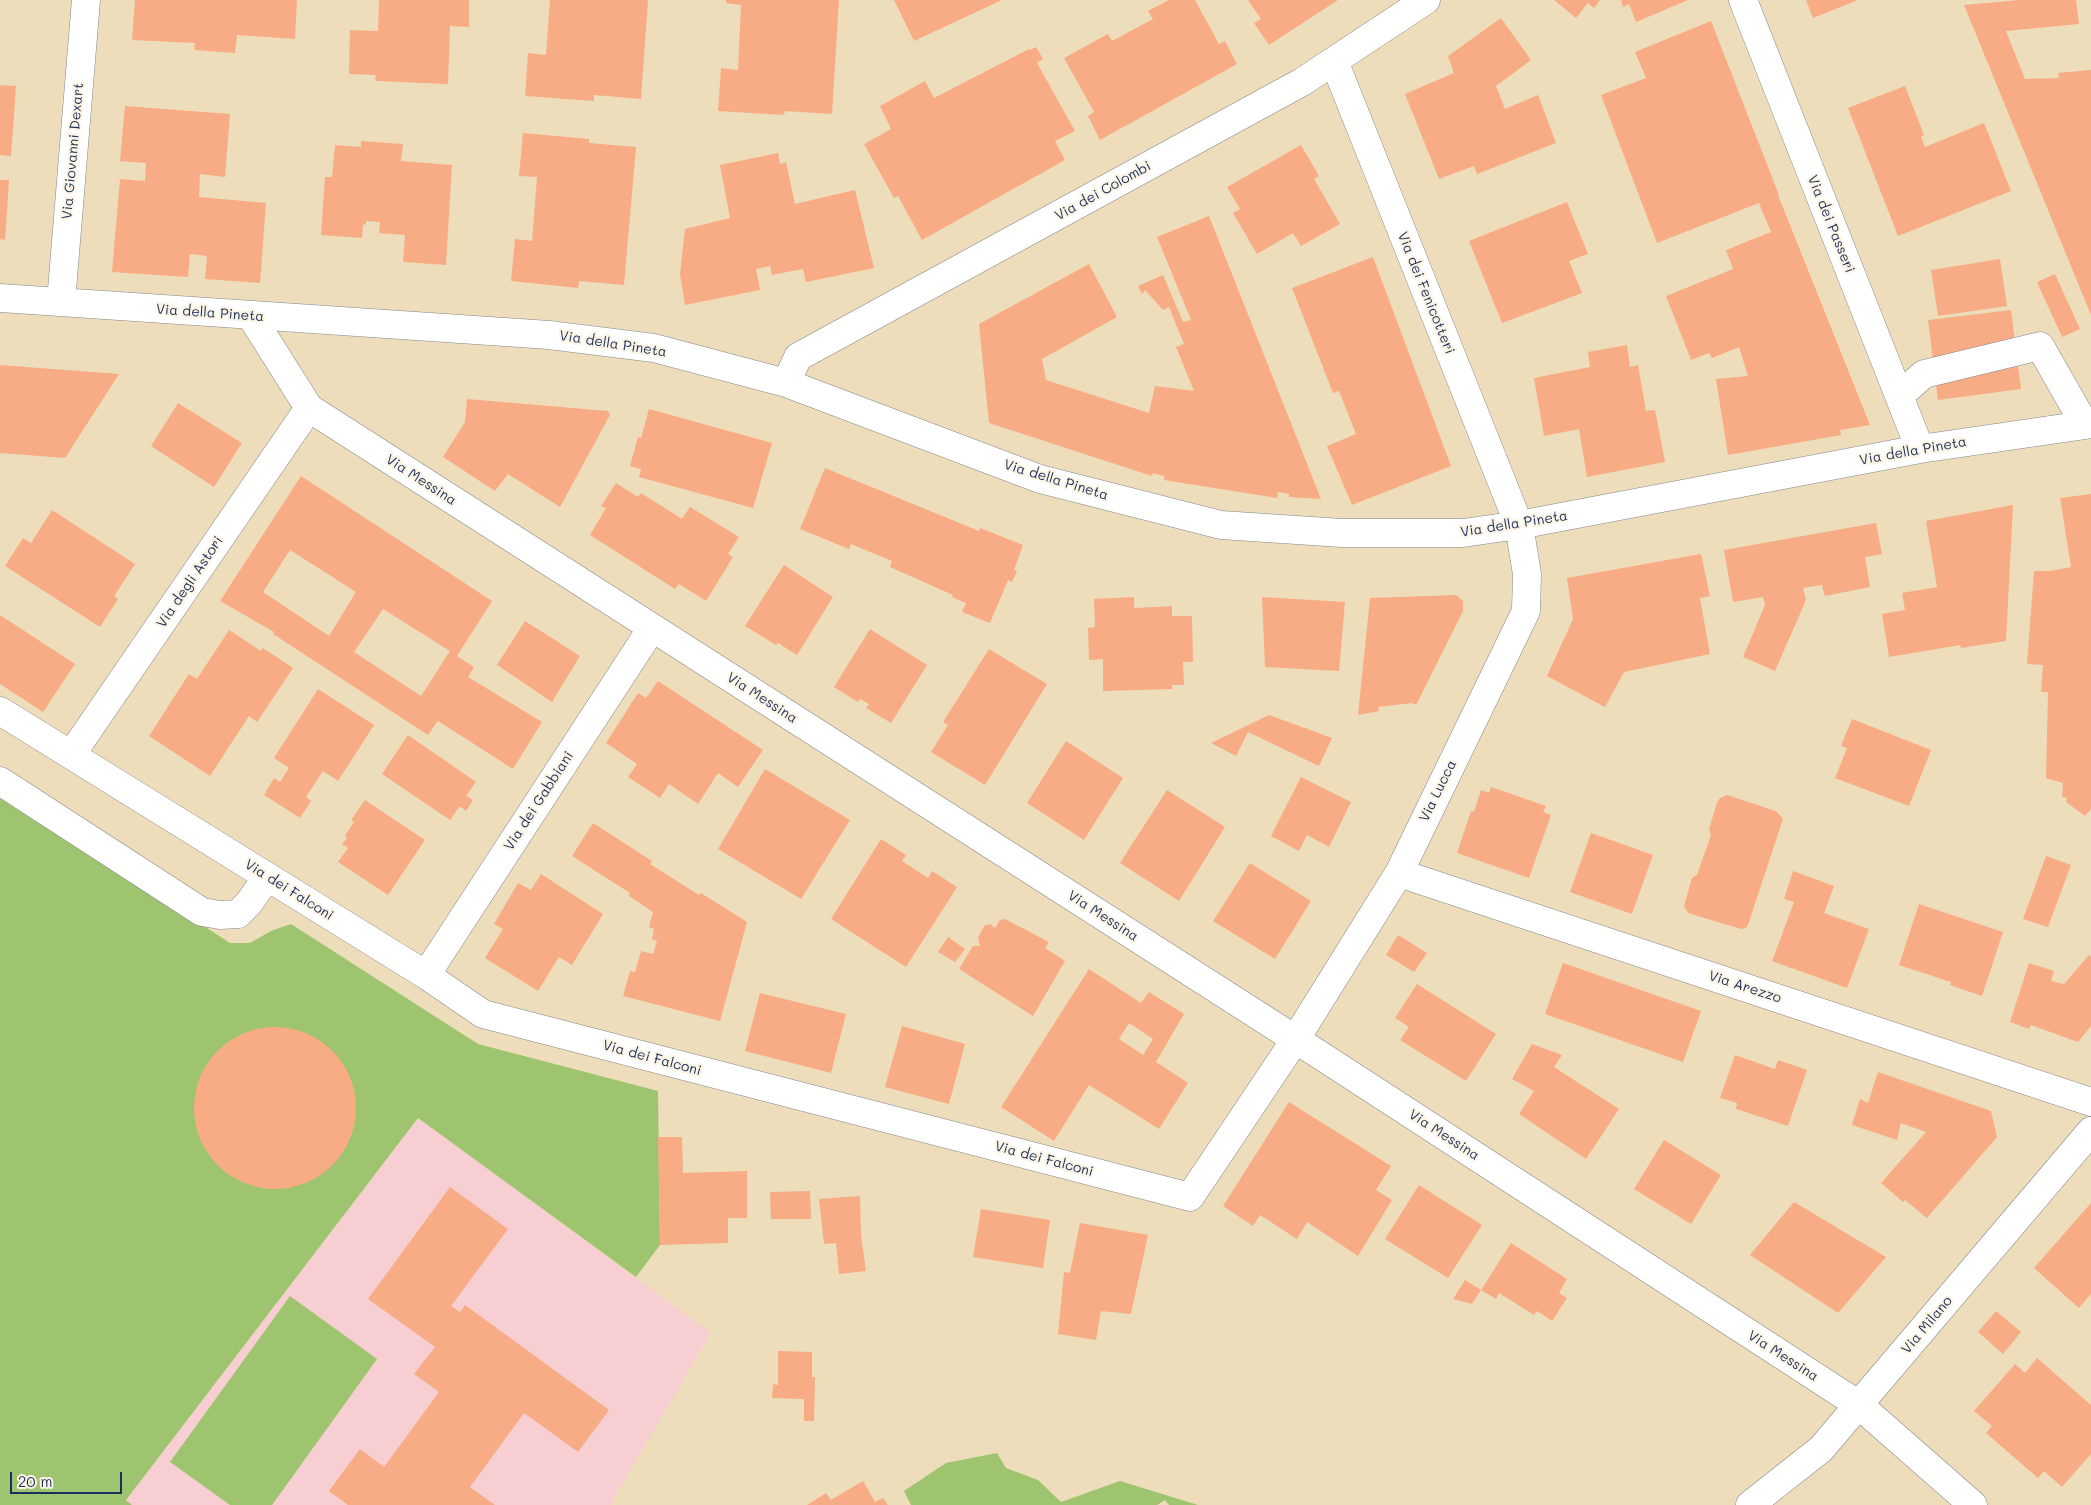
<!DOCTYPE html>
<html>
<head>
<meta charset="utf-8">
<style>
	body { margin:0 }
	#map { position:relative; width:2091px; height:1505px; overflow:hidden; background:#eeddba; font-family:Mali,sans-serif }
	canvas { display:block }
	.scale { position:absolute; left:10px; top:1472px; width:112px; height:22px; box-sizing:border-box; border:2px solid #1b2f5e; border-top:0; padding-left:6px; font-size:15px; line-height:18px; white-space:nowrap; color:#1b2f5e; -webkit-text-stroke:4px #fcf5e5; paint-order:stroke }
</style>
</head>
<body>
<div id="map">
<canvas width="2091" height="1505"></canvas>
<div class="scale">20 m</div>
</div>
<script>
const ctx = document.querySelector('canvas').getContext('2d');
ctx.lineJoin = 'round';
function paint(path, color) { ctx.fillStyle = color; ctx.fill(path, 'evenodd'); }
const poly = rows => new Path2D(rows.map(r => 'M' + r).join(''));
function stroke(path, color, width, dash) { ctx.strokeStyle = color; ctx.lineWidth = width; ctx.lineCap = dash ? 'butt' : 'round'; ctx.setLineDash(dash || []); ctx.stroke(path); }
function drawText(font, color, halo, rows, align = 'center') {
  ctx.font = font + ' Mali,sans-serif'; ctx.lineWidth = 4.5; ctx.setLineDash([]); ctx.textBaseline = 'middle'; ctx.strokeStyle = halo; ctx.fillStyle = color; for (const [text, x, y, turn = 0] of rows) {
    ctx.save(); ctx.translate(x, y); ctx.rotate((+turn || 0) * Math.PI / 180); ctx.textAlign = isNaN(turn) ? turn : align; if (halo) ctx.strokeText(text, 0, 0); ctx.fillText(text, 0, 0); ctx.restore();
  }
}
paint(poly([
	[418,1118,711,1333,610,1505,132,1505,126,1500]
]), '#f7cfd2');
paint(poly([
	[0,794,230,943,250,943,271,931,291,924,478,1044,658,1091,660,1245,636,1277,418,1118,126,1500,132,1505,0,1505],
	[290,1296,377,1359,272,1505,230,1505,170,1462],
	[997,1453,1006,1468,1038,1480,1061,1502,1120,1481,1198,1505,1169,1505,1165,1500,1157,1505,911,1505,904,1491,946,1463]
]), '#9ec46f');
paint(poly([
	[135,0,297,0,295,39,237,35,235,53,194,50,195,43,132,40],
	[379,0,469,0,469,27,450,26,448,84,375,81,376,75,349,74,350,30,378,31],
	[550,0,648,0,641,99,594,95,594,101,525,96,528,53,546,55],
	[726,0,839,0,832,114,785,111,784,115,718,111,721,68,738,70,741,5,726,3],
	[894,0,1002,0,914,41],
	[1169,0,1195,0,1219,44,1225,41,1237,64,1100,140,1088,116,1094,112,1064,58,1108,34,1112,41,1153,19,1148,11],
	[1248,0,1338,0,1269,45,1254,23,1261,19],
	[1554,0,1600,0,1594,8,1588,3,1576,18],
	[1621,0,1688,0,1636,22,1629,4,1623,7],
	[1806,0,1858,0,1813,18],
	[2020,0,2076,0,2079,24,2006,31,2025,79,2059,78,2058,73,2091,70,2091,315,1964,5],
	[1501,18,1531,60,1496,86,1505,109,1538,95,1556,143,1477,174,1474,166,1439,179,1405,94,1454,73,1448,56],
	[1711,21,1779,195,1778,195,1870,425,1840,430,1841,435,1728,455,1716,379,1748,376,1739,347,1712,358,1709,353,1691,360,1666,296,1733,269,1726,250,1771,232,1759,203,1657,243,1601,95,1646,78,1635,52],
	[1036,47,1043,59,1037,63,1075,131,1055,141,1065,160,922,240,898,196,894,198,864,144,891,129,880,106,925,81,934,98,1029,49,1030,50],
	[0,85,16,86,11,156,0,155],
	[1905,86,1924,135,1921,137,1925,147,1984,123,2011,191,1898,236,1848,108],
	[125,106,230,114,225,177,200,174,199,197,266,203,260,283,205,279,207,256,190,254,188,277,112,272,120,179,145,181,146,163,120,161],
	[523,133,589,139,589,143,636,147,624,285,579,281,578,288,511,281,515,239,532,241,537,177,519,176],
	[361,141,403,144,401,161,452,165,446,265,403,262,405,235,379,233,380,222,366,221,366,225,363,224,362,238,321,235,325,177,332,177,335,145,361,147],
	[1301,145,1319,176,1314,179,1340,224,1301,246,1293,233,1257,254,1233,213,1240,209,1227,187],
	[778,153,780,164,786,162,795,204,855,190,874,268,806,282,803,269,772,275,770,266,756,269,760,290,685,305,680,274,685,229,730,218,720,165],
	[0,180,9,180,5,240,0,239],
	[1567,202,1588,254,1569,261,1582,293,1502,323,1469,241],
	[1209,216,1321,499,1289,497,1289,494,1278,492,1277,498,1164,480,1164,476,1153,473,1152,476,989,423,979,324,1089,264,1117,317,1042,359,1046,380,1149,413,1155,386,1194,391,1176,347,1184,344,1169,307,1163,310,1145,290,1142,294,1138,286,1163,275,1183,322,1191,320,1157,237],
	[1373,257,1451,466,1352,505,1327,446,1356,434,1339,391,1333,393,1292,288],
	[2000,259,2007,306,1938,316,1931,270],
	[2055,274,2080,329,2062,337,2037,282],
	[2011,310,2021,389,1938,400,1928,320],
	[1627,345,1630,367,1638,365,1646,411,1655,410,1665,462,1587,477,1579,429,1544,436,1534,378,1590,367,1588,352],
	[0,365,119,374,65,458,0,453],
	[467,399,608,411,610,415,560,507,508,474,495,491,443,457,465,422],
	[178,403,242,443,214,487,151,446],
	[649,409,772,443,753,508,639,477,641,469,630,466,638,437,641,438],
	[825,468,979,531,980,528,1023,545,1014,570,1017,571,1012,582,1008,580,990,623,962,612,966,603,952,597,953,595,890,567,892,561,851,544,849,549,800,529],
	[301,476,492,601,457,656,474,667,468,677,542,722,513,769,438,721,428,735,273,634,274,632,220,601],
	[290,550,356,592,329,636,263,592],
	[383,609,450,651,421,696,354,652],
	[616,483,638,497,641,493,682,519,690,507,739,537,728,554,733,557,706,601,679,584,675,589,590,535,606,508,601,506],
	[2091,494,2091,809,2085,816,2066,802,2067,798,2062,797,2063,783,2046,778,2048,692,2041,692,2043,665,2027,664,2034,571,2051,571,2071,567,2060,498],
	[2013,505,2006,641,1961,648,1960,645,1889,657,1882,614,1905,610,1902,593,1937,587,1926,521],
	[52,510,135,564,114,596,118,599,100,627,5,566,23,538,31,543],
	[1876,523,1882,554,1865,557,1870,587,1825,596,1822,585,1803,588,1806,600,1775,671,1743,657,1765,605,1763,597,1733,602,1724,550],
	[1701,554,1710,596,1700,598,1710,654,1624,672,1605,707,1547,676,1573,619,1567,578],
	[784,565,833,597,797,655,778,643,776,645,745,626],
	[1456,595,1463,601,1463,611,1416,705,1412,703,1378,707,1379,711,1358,715,1370,598],
	[1134,597,1134,608,1172,606,1172,616,1192,616,1193,662,1183,662,1184,685,1172,685,1173,689,1103,691,1103,659,1089,660,1088,628,1095,627,1094,599],
	[1262,597,1345,602,1339,671,1265,667],
	[0,615,75,664,43,712,0,684],
	[525,621,580,656,552,702,497,665],
	[870,629,927,665,891,723,866,708,869,704,860,699,858,702,834,687],
	[229,630,261,651,263,648,293,668,257,722,249,716,210,776,149,736,189,674,197,679],
	[989,649,1047,684,985,785,931,752,948,725,943,722],
	[658,681,763,750,738,787,718,773,698,804,669,784,660,798,628,777,637,764,606,743,638,693,646,698],
	[318,689,374,725,338,781,323,771,306,797,311,801,300,818,264,795,274,778,280,782,289,768,274,758],
	[1269,715,1332,738,1319,766,1248,732,1236,756,1211,743],
	[1852,719,1931,750,1909,806,1835,778,1847,748,1841,746],
	[408,735,476,782,466,796,473,800,466,811,460,806,450,820,382,774],
	[1066,741,1123,778,1084,840,1027,803],
	[765,769,850,820,801,899,718,849],
	[1301,777,1351,802,1329,847,1307,835,1299,851,1271,836],
	[1491,787,1546,806,1543,812,1551,815,1529,878,1457,853,1471,811,1474,812,1481,790,1489,793],
	[1167,790,1225,827,1179,901,1120,863],
	[1727,795,1776,811,1783,819,1748,925,1746,928,1741,929,1688,913,1684,906,1692,878,1697,875,1711,835,1709,829,1717,803,1720,798],
	[365,800,425,840,388,895,338,862,348,848,342,844,347,838,345,836,354,822,351,820],
	[593,823,652,861,650,864,699,895,701,893,747,922,720,1021,623,996,630,971,635,972,641,951,653,954,657,941,652,939,654,929,649,927,653,912,629,896,630,893,572,856],
	[1591,833,1653,855,1632,914,1570,892],
	[881,839,906,855,902,861,928,878,932,871,957,887,906,967,831,919],
	[2046,856,2071,865,2048,927,2023,919],
	[1250,863,1311,901,1275,959,1213,921],
	[1793,871,1834,886,1824,913,1869,929,1847,988,1772,961,1794,902,1784,899],
	[541,874,603,914,572,965,559,957,538,991,485,958,503,929,494,924,518,883,531,890],
	[1919,904,2003,932,1982,996,1950,985,1951,982,1899,965],
	[1005,919,1049,942,1045,948,1065,961,1033,1016,959,969,973,946,980,946,978,938,984,926,990,924,995,928,1000,920],
	[1398,935,1427,953,1414,972,1386,955],
	[948,937,965,949,955,962,938,952],
	[2089,955,2091,957,2091,1026,2078,1042,2031,1025,2029,1029,2010,1022,2029,963,2054,971,2051,981,2064,984],
	[1563,963,1701,1011,1683,1062,1545,1014],
	[1089,969,1141,1003,1149,992,1184,1014,1156,1062,1188,1083,1159,1129,1089,1085,1054,1141,1001,1107],
	[1129,1023,1153,1039,1143,1055,1119,1039],
	[1417,984,1496,1034,1466,1081,1400,1040,1409,1027,1395,1018],
	[760,993,846,1014,831,1073,745,1051],
	[902,1026,965,1044,949,1104,885,1087],
	'194 1108a81 81 0 1 1 162 0a81 81 0 1 1-162 0Z',
	[1532,1044,1562,1055,1554,1067,1619,1109,1586,1159,1519,1114,1534,1091,1512,1079],
	[1735,1055,1775,1069,1778,1060,1807,1070,1788,1126,1736,1109,1737,1103,1720,1098],
	[1878,1072,1991,1111,1997,1137,1927,1218,1905,1200,1903,1202,1881,1183,1926,1132,1901,1123,1897,1140,1852,1125,1860,1099,1868,1103],
	[1289,1102,1391,1166,1376,1190,1392,1200,1358,1256,1307,1222,1297,1239,1260,1215,1253,1226,1223,1206],
	[658,1137,682,1137,683,1173,747,1171,747,1218,728,1218,728,1243,660,1245],
	[1664,1140,1721,1175,1691,1224,1634,1189],
	[1419,1185,1482,1225,1448,1278,1385,1239],
	[450,1187,508,1229,451,1306,460,1312,465,1305,609,1410,578,1452,524,1413,470,1487,495,1505,348,1505,329,1491,360,1449,384,1467,439,1392,414,1374,435,1347,368,1299],
	[810,1191,811,1219,771,1219,770,1192],
	[860,1196,861,1235,866,1271,839,1274,836,1243,824,1244,819,1199],
	[1794,1202,1886,1257,1838,1313,1750,1255],
	[2091,1203,2091,1294,2079,1308,2034,1268],
	[981,1209,1050,1220,1043,1268,973,1257],
	[1080,1223,1148,1235,1131,1314,1101,1311,1096,1340,1058,1334,1064,1272,1070,1273],
	[1511,1243,1567,1279,1559,1293,1567,1298,1552,1321,1537,1311,1534,1315,1499,1293,1496,1299,1481,1290,1472,1304,1453,1299,1465,1280,1481,1290],
	[1996,1311,2021,1332,2003,1354,1978,1332],
	[778,1351,812,1352,812,1377,815,1377,814,1421,804,1421,804,1399,772,1398,773,1384,778,1385],
	[2037,1358,2091,1405,2091,1454,2062,1487,2044,1471,2038,1478,1986,1433,1992,1426,1974,1411,2015,1364,2025,1373],
	[863,1481,875,1502,883,1498,888,1505,807,1505,826,1493,831,1500]
]), '#f8ac85');
const minor = poly([
	[1743,0,1920,449],
	[0,298,549,335,654,348,786,383,1040,479,1221,525,1342,533,1463,533,1519,525,1920,449,2091,424],
	[61,302,86,0],
	[251,316,309,408,1323,1057,1859,1405,1973,1505],
	[786,383,798,357,1302,82,1426,0],
	[1899,396,1924,374,2040,346,2085,425],
	[0,711,426,975,483,1014,1190,1197,1295,1040,1399,873,1526,611,1527,574,1519,525,1334,61],
	[71,755,309,408],
	[0,781,202,912,220,915,238,914,249,903,267,877],
	[1399,873,2091,1102],
	[426,975,652,628],
	[1750,1505,1821,1449,2091,1131]
]);
stroke(minor, '#84868c', 29);
stroke(minor, '#fff', 28);
drawText('14px', '#1b2f5e', '#fcf5e5', [
	["Via Giovanni Dexart",73,151,-85],
	["Via dei Colombi",1103,191,-29],
	["Via dei Passeri",1831,224,68],
	["Via dei Fenicotteri",1426,293,68],
	["Via della Pineta",210,313,4],
	["Via della Pineta",613,344,9],
	["Via della Pineta",1913,451,-10],
	["Via Messina",421,480,33],
	["Via della Pineta",1056,480,17],
	["Via della Pineta",1514,524,-9],
	["Via degli Astori",190,582,-56],
	["Via Messina",762,698,33],
	["Via Lucca",1438,791,-64],
	["Via dei Gabbiani",539,801,-57],
	["Via dei Falconi",289,890,32],
	["Via Messina",1103,916,33],
	["Via Arezzo",1745,987,18],
	["Via dei Falconi",652,1058,15],
	["Via Messina",1444,1135,33],
	["Via dei Falconi",1044,1159,15],
	["Via Milano",1927,1325,-50],
	["Via Messina",1783,1356,33]
]);
</script>
</body>
</html>
